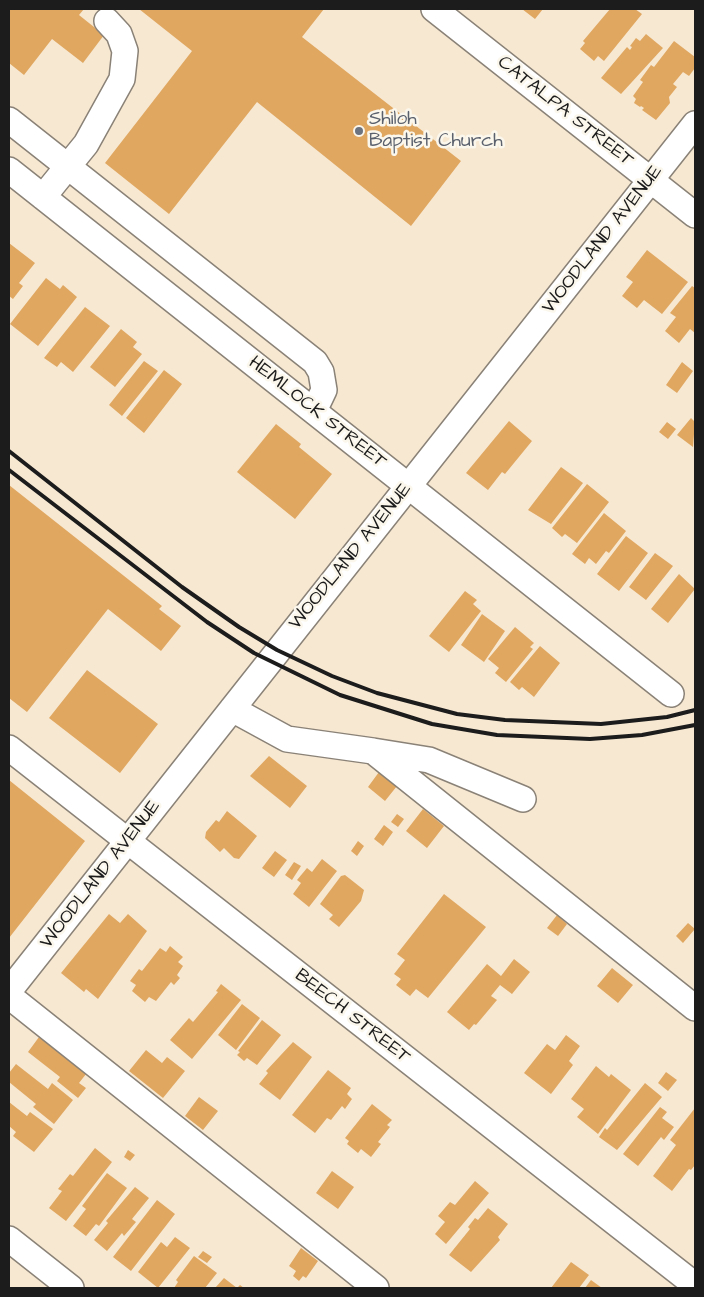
<!DOCTYPE html>
<html>
<head>
<meta charset="utf-8">
<style>
	body { margin:0 }
	#map { position:relative; width:704px; height:1297px; overflow:hidden; background:#f7e8d2; font-family:"Architects Daughter",sans-serif }
	canvas { display:block }
	.frame { position:absolute; inset:0; border:10px solid #1c1c1c; pointer-events:none }
</style>
</head>
<body>
<div id="map">
<canvas width="704" height="1297"></canvas>
<div class="frame"></div>
</div>
<script>
const ctx = document.querySelector('canvas').getContext('2d');
ctx.lineJoin = 'round';
function paint(path, color) { ctx.fillStyle = color; ctx.fill(path, 'evenodd'); }
const poly = rows => new Path2D(rows.map(r => 'M' + r).join(''));
function stroke(path, color, width, dash) { ctx.strokeStyle = color; ctx.lineWidth = width; ctx.lineCap = dash ? 'butt' : 'round'; ctx.setLineDash(dash || []); ctx.stroke(path); }
function drawText(font, color, halo, rows, align = 'center') {
  ctx.font = font + ' "Architects Daughter",sans-serif'; ctx.lineWidth = 5; ctx.setLineDash([]); ctx.textBaseline = 'middle'; ctx.strokeStyle = halo; ctx.fillStyle = color; for (const [text, x, y, turn = 0] of rows) {
    ctx.save(); ctx.translate(x, y); ctx.rotate((+turn || 0) * Math.PI / 180); ctx.textAlign = isNaN(turn) ? turn : align; if (halo) ctx.strokeText(text, 0, 0); ctx.fillText(text, 0, 0); ctx.restore();
  }
}
paint(poly([
	[9,9,84,9,79,15,104,35,83,63,52,39,24,75,9,63],
	[139,9,324,9,302,37,461,161,411,226,257,102,169,214,105,163,192,51],
	[522,9,543,9,535,19],
	[610,9,635,9,642,14,604,61,598,56,594,61,580,49,585,43,583,41],
	[646,34,663,48,621,94,601,78,627,47,630,50,632,47,630,46,636,38,640,41],
	[674,41,695,57,695,68,689,76,683,72,673,84,677,87,669,97,670,103,656,120,642,110,644,108,641,106,640,107,634,103,636,99,633,96,643,82,640,80,651,65,654,67],
	[9,243,35,263,19,283,23,286,13,299,9,296],
	[647,250,688,282,662,314,644,300,637,308,622,296,633,282,626,277],
	[46,278,60,289,63,285,77,297,38,346,10,324],
	[692,286,695,288,695,333,690,329,679,343,665,331,676,317,670,313],
	[85,307,110,326,73,372,61,362,57,367,44,358],
	[121,329,137,342,133,347,142,354,115,387,90,367],
	[144,361,158,371,122,416,109,405],
	[682,362,693,371,677,393,666,385],
	[164,370,182,384,144,433,126,418],
	[691,418,695,422,693,447,677,435],
	[509,421,532,441,505,474,502,472,488,490,466,473],
	[667,422,676,429,668,439,659,432],
	[276,424,301,444,299,447,332,474,295,519,237,472],
	[561,467,583,483,551,524,528,510],
	[587,484,609,502,577,543,565,534,562,537,552,528],
	[9,485,162,606,159,609,181,626,161,651,108,609,27,712,9,698],
	[604,513,626,531,609,553,606,551,596,564,589,558,585,564,572,554],
	[626,536,648,553,619,591,597,574],
	[655,553,673,566,646,600,629,587],
	[679,574,695,589,668,623,651,609],
	[465,591,477,600,473,604,481,611,449,652,429,636],
	[482,614,505,631,484,662,461,645],
	[515,627,534,643,530,647,533,649,506,682,495,673,499,668,488,659],
	[540,646,560,663,534,697,522,687,519,690,510,682],
	[87,670,158,724,120,773,49,718],
	[269,756,307,786,290,808,250,776],
	[379,772,397,786,385,801,368,787],
	[9,780,85,841,9,938],
	[423,809,444,826,427,848,406,831],
	[227,811,257,836,239,859,234,858,224,848,220,852,205,838,206,832,216,820,219,822],
	[397,814,404,819,398,827,391,822],
	[384,825,393,832,383,846,374,839],
	[358,841,364,846,357,856,351,851],
	[275,851,287,860,274,877,262,868],
	[322,859,337,871,309,907,293,894,301,883,297,880,307,868,312,872],
	[294,862,301,866,292,880,285,875],
	[345,875,364,890,361,901,339,927,329,919,333,915,320,904,341,876],
	[444,894,486,927,428,998,416,989,410,996,396,985,401,979,394,974,405,960,397,954],
	[109,914,120,923,128,914,147,931,98,999,86,989,84,992,61,973],
	[557,915,567,924,558,936,547,928],
	[688,923,695,929,683,943,676,936],
	[170,946,183,957,178,962,183,966,177,975,180,978,174,985,171,982,156,1001,149,997,145,1002,132,991,136,985,130,981,139,969,142,971,160,948,166,952],
	[514,959,530,972,512,994,500,985,491,996,497,1000,476,1025,474,1024,469,1030,447,1012,487,964,501,976],
	[612,968,633,985,618,1003,597,986],
	[221,984,241,1000,192,1059,170,1040,189,1018,193,1022,218,992,216,991],
	[242,1004,260,1018,236,1050,218,1035],
	[262,1020,281,1035,257,1065,247,1058,244,1061,237,1055,240,1052,238,1051],
	[566,1035,580,1046,569,1061,573,1065,551,1094,524,1073,547,1044,555,1050],
	[39,1037,71,1062,74,1058,90,1069,79,1083,86,1088,78,1098,57,1081,60,1077,28,1052],
	[293,1042,312,1057,280,1100,259,1084,268,1073,266,1071],
	[146,1050,162,1063,167,1057,185,1071,163,1098,129,1071],
	[16,1064,48,1089,52,1083,73,1100,54,1124,33,1107,36,1104,9,1082,9,1073],
	[596,1066,609,1077,611,1074,631,1090,598,1134,577,1117,584,1109,571,1099],
	[328,1070,351,1088,347,1094,352,1099,345,1109,342,1106,331,1120,327,1118,315,1133,292,1115],
	[666,1072,677,1080,668,1091,658,1083],
	[645,1083,662,1097,617,1150,599,1137,605,1128,607,1130],
	[199,1097,218,1111,203,1130,185,1116],
	[9,1102,27,1116,30,1112,53,1129,34,1152,13,1136,16,1132,9,1126],
	[372,1104,392,1120,387,1125,390,1127,378,1142,381,1144,371,1157,361,1149,358,1153,347,1144,349,1141,345,1138],
	[660,1107,667,1112,662,1118,674,1127,664,1140,661,1137,638,1166,623,1154],
	[695,1108,695,1165,691,1170,689,1169,672,1191,653,1176,676,1145,670,1140],
	[95,1148,112,1162,66,1221,49,1208,62,1191,58,1189,70,1174,73,1176],
	[128,1150,135,1155,130,1161,124,1157],
	[332,1171,354,1187,338,1209,316,1193],
	[107,1173,127,1188,99,1226,96,1224,86,1236,73,1226,86,1209,82,1206],
	[475,1181,489,1193,446,1244,435,1234,445,1222,438,1216,450,1202,455,1205],
	[135,1187,149,1198,132,1219,136,1222,124,1236,122,1233,107,1251,94,1240,108,1223,106,1221],
	[157,1200,175,1214,131,1271,113,1257],
	[488,1208,508,1224,498,1237,500,1240,471,1272,449,1255,470,1229,468,1227,475,1218,478,1220],
	[175,1237,190,1248,158,1288,138,1272,161,1242,167,1247],
	[301,1248,318,1261,306,1278,303,1276,299,1281,293,1276,296,1271,289,1266],
	[203,1251,212,1257,207,1263,198,1257],
	[194,1256,217,1273,205,1288,174,1288,178,1282,176,1280],
	[571,1262,589,1275,579,1288,551,1288],
	[224,1278,237,1288,240,1285,244,1288,215,1288],
	[591,1280,602,1288,585,1288]
]), '#e0a761');
const minor = poly([
	[434,9,695,215],
	[9,120,315,362,321,372,324,390,314,411],
	[9,170,671,694],
	[43,197,86,144,122,79,125,51,119,34,107,21],
	[232,709,287,739,373,751,695,1008],
	[9,748,695,1285],
	[373,751,429,760,523,799],
	[9,991,695,124],
	[9,996,376,1288],
	[9,1239,71,1288]
]);
stroke(minor, '#8a8277', 28);
stroke(minor, '#fff', 25);
stroke(poly([
	[9,451,182,587,239,627,277,650,332,676,377,693,457,714,505,720,601,724,667,717,695,710],
	[9,470,207,622,254,653,340,695,432,724,497,735,590,739,642,735,695,725]
]), '#1c1c1c', 4);
for (const [x, y, r, color] of [
	[359,131,5,"#6b7280"]
]) { const dot = new Path2D(); dot.arc(x, y, r, 0, 2 * Math.PI); ctx.fillStyle = color; ctx.fill(dot); stroke(dot, '#fbf7ec', 2); }
drawText('19px', '#1c1c1c', '#fbf7ec', [
	["CATALPA STREET",565,112,38],
	["WOODLAND AVENUE",603,240,-52],
	["HEMLOCK STREET",317,413,38],
	["WOODLAND AVENUE",351,557,-51],
	["WOODLAND AVENUE",101,875,-52],
	["BEECH STREET",352,1017,38]
]);
drawText('19px', '#5b616d', '#fbf7ec', [
	["Shiloh",369,120],
	["Baptist Church",369,142]
], 'left');
</script>
</body>
</html>
